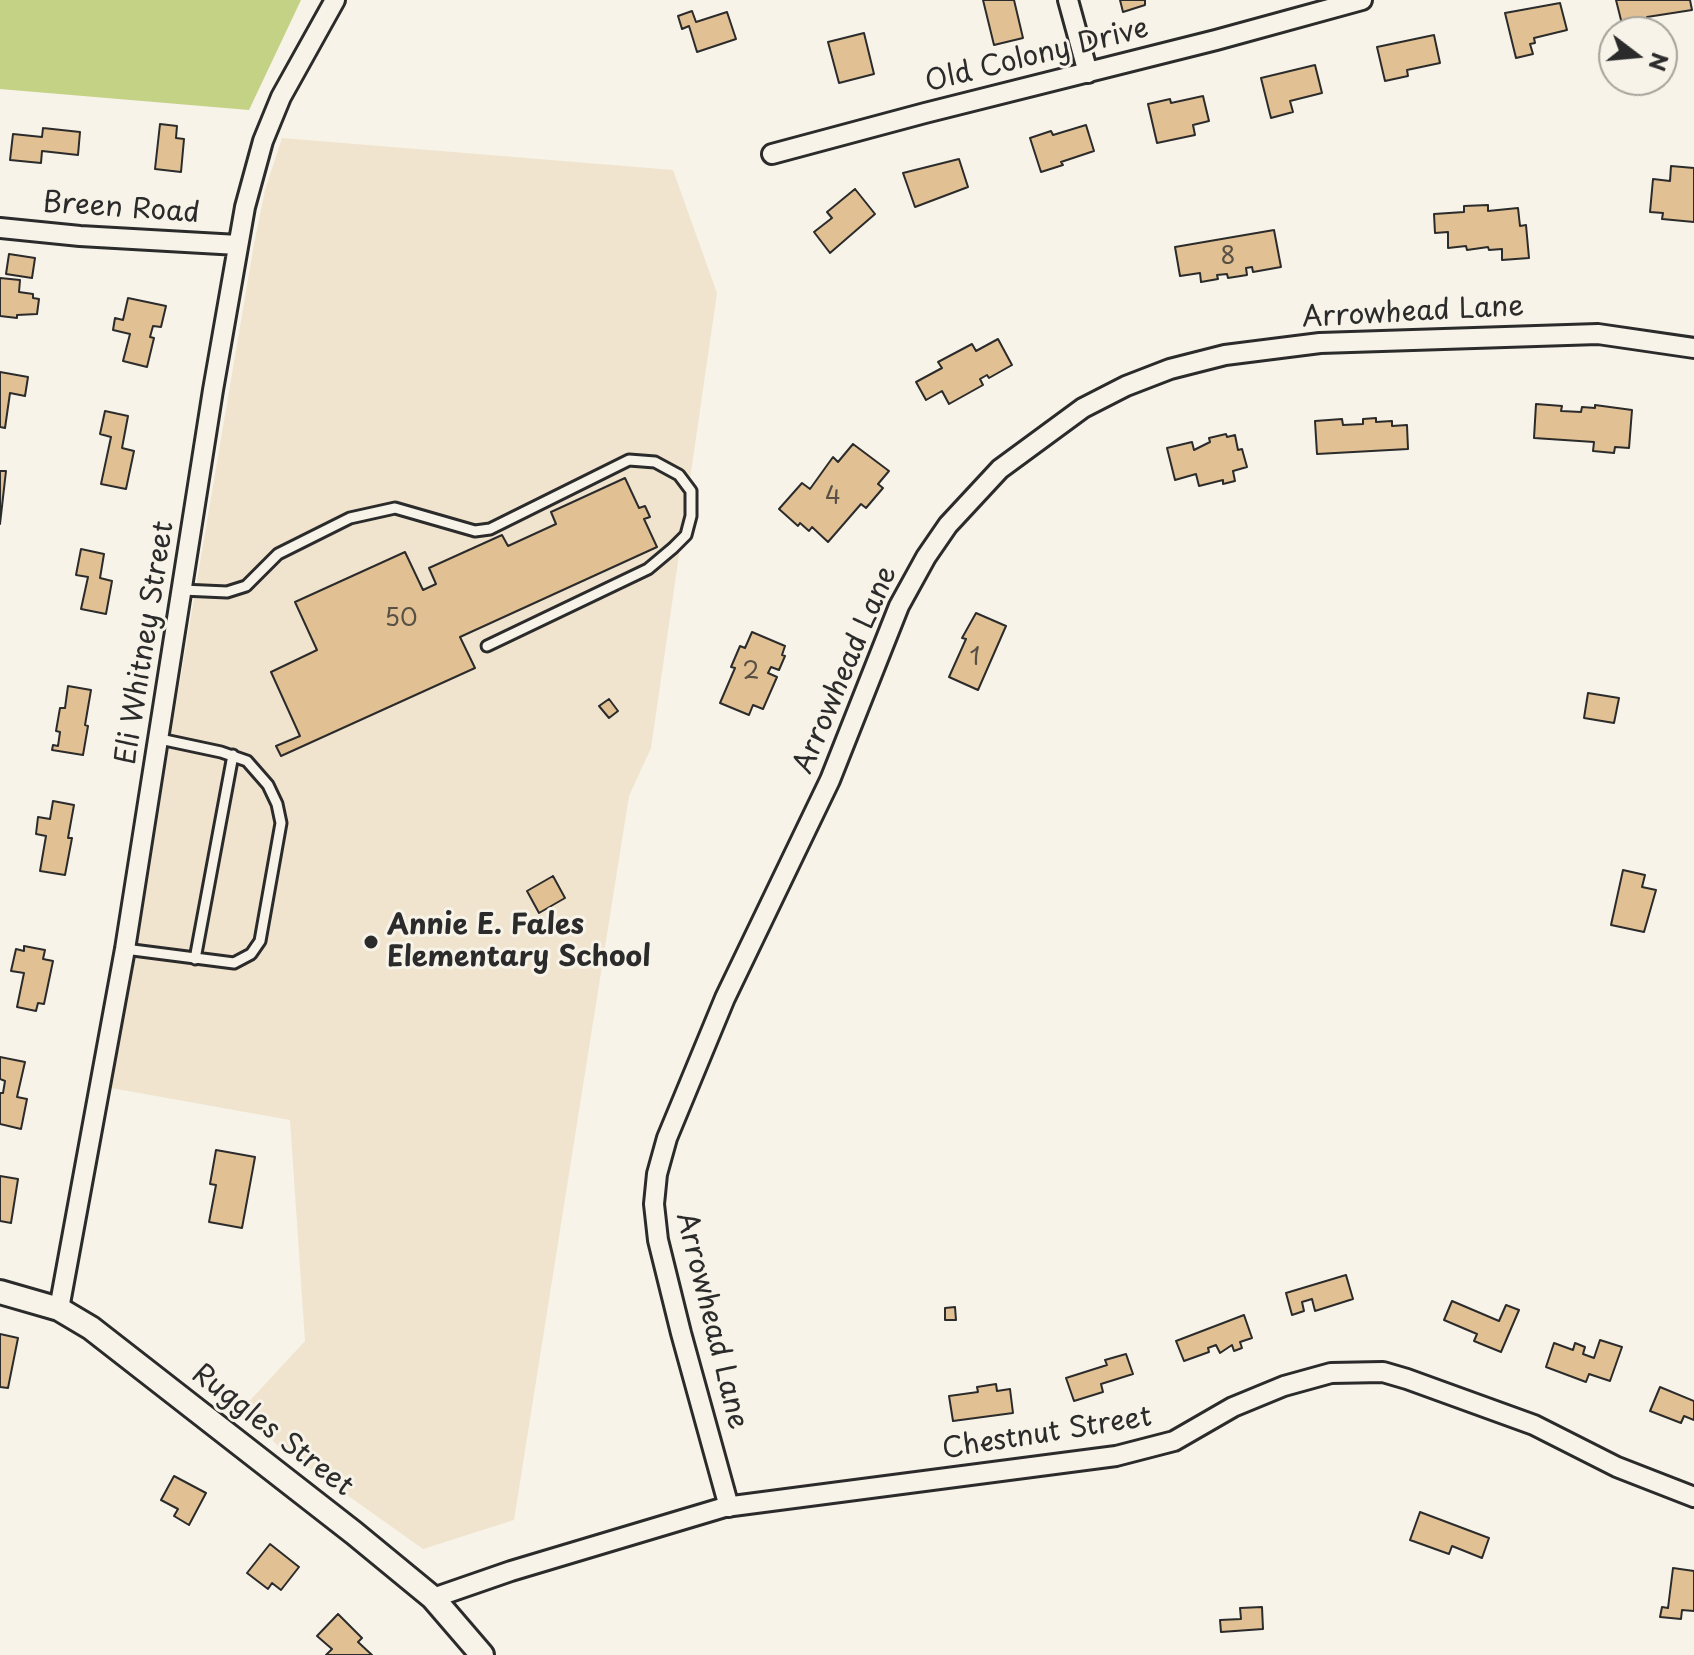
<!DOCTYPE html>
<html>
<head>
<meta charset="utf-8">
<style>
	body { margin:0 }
	#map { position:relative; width:1694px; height:1655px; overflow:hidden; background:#f7f3e8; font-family:"Playpen Sans",sans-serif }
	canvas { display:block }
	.north { position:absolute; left:1598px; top:16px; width:80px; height:80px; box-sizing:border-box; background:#f7f3e8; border:2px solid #a5a39c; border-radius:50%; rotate:106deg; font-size:22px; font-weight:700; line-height:32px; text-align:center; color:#2b2b2b }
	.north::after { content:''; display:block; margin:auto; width:28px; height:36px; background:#2b2b2b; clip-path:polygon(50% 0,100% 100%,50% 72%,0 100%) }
</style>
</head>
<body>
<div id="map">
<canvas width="1694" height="1655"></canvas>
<div class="north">N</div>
</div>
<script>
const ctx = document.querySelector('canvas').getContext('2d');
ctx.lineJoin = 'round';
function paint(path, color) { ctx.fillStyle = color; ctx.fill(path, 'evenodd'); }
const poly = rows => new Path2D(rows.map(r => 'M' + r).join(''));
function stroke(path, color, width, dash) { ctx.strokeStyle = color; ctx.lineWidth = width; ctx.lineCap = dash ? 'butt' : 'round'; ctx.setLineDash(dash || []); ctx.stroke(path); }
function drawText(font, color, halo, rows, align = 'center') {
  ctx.font = font + ' "Playpen Sans",sans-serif'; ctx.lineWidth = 6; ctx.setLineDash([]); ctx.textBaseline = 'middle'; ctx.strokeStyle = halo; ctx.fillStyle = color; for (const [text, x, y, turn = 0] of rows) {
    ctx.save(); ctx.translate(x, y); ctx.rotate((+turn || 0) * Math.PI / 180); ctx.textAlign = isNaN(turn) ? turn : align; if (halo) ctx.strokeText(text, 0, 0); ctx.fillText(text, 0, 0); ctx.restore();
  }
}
paint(poly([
	[282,138,673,170,717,293,651,748,629,796,514,1520,423,1549,278,1446,242,1409,305,1341,290,1120,111,1088,254,244,265,190]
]), '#f0e4ce');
paint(poly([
	[0,0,301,0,249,110,0,89]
]), '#c4d286');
const building = poly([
	[983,0,1014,0,1023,38,994,45,983,0],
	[1120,0,1145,0,1145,5,1123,12,1120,0],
	[1616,0,1690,0,1692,10,1647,17,1648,21,1641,23,1643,32,1624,32,1616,0],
	[1560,3,1567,30,1534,38,1535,43,1530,44,1533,54,1516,58,1505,13,1560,3],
	[692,11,696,22,727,12,736,39,697,52,689,26,682,29,678,16,692,11],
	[864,33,874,74,839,83,828,42,864,33],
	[1434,35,1440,63,1407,70,1408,76,1385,81,1377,47,1434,35],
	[1315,65,1322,93,1290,101,1293,112,1271,118,1261,78,1315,65],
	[1203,96,1209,121,1193,125,1195,135,1157,143,1148,104,1170,99,1171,103,1203,96],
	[160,124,177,126,176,138,184,139,181,172,155,169,160,124],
	[1086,125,1094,151,1061,162,1063,165,1041,172,1030,138,1051,131,1053,135,1086,125],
	[43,128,80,132,78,155,42,151,41,163,10,160,13,134,42,137,43,128],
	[959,159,968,187,915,207,903,173,959,159],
	[1671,166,1694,168,1694,222,1662,219,1663,213,1650,212,1653,179,1670,181,1671,166],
	[855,189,875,214,830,253,814,232,832,218,827,212,855,189],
	[1488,205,1488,211,1518,208,1520,226,1526,225,1529,258,1502,260,1502,249,1489,250,1488,247,1467,250,1466,246,1448,248,1448,232,1435,233,1434,214,1464,212,1464,206,1488,205],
	[1274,230,1281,267,1253,272,1252,267,1246,268,1247,275,1228,278,1227,274,1217,275,1218,279,1201,282,1200,273,1180,276,1175,247,1274,230],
	[9,254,35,258,32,278,6,274,9,254],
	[0,278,20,280,19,292,33,294,33,298,39,299,37,314,17,315,17,318,0,316,0,278],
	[128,298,166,306,161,327,153,326,150,337,154,338,147,367,123,361,130,334,113,330,115,318,123,320,128,298],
	[998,339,1012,365,989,378,987,375,980,379,983,385,949,404,942,391,926,400,916,382,942,368,938,362,972,344,976,351,998,339],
	[0,372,28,377,25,396,10,393,5,428,0,427,0,372],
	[1536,404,1562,406,1561,411,1581,412,1582,407,1595,408,1595,405,1632,410,1629,448,1615,447,1614,453,1593,451,1594,442,1534,438,1536,404],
	[105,411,128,416,122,448,134,451,126,489,101,484,111,437,100,434,105,411],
	[1376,418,1376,422,1392,421,1392,426,1407,425,1408,449,1317,454,1315,421,1342,419,1343,425,1363,424,1363,419,1376,418],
	[1226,434,1227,437,1235,435,1238,450,1242,449,1247,467,1233,471,1235,481,1223,484,1223,480,1199,486,1196,474,1175,480,1167,448,1192,442,1194,450,1210,442,1209,438,1226,434],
	[853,444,889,471,878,484,883,488,866,508,861,504,828,542,812,527,809,531,800,523,798,526,779,509,802,483,810,489,833,457,838,462,853,444],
	[0,471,6,471,0,524,0,471],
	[625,478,639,508,645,506,650,517,644,519,657,547,460,637,475,668,281,756,276,746,300,736,271,672,317,650,295,602,405,552,423,590,436,584,429,568,502,535,508,546,556,524,551,512,625,478],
	[81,549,104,554,100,578,112,581,106,614,81,609,88,577,76,575,81,549],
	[976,613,1006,626,978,690,949,677,966,639,962,638,976,613],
	[752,632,785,646,782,655,785,656,779,670,771,667,768,673,777,677,763,709,753,705,749,715,720,703,735,668,731,667,740,646,745,648,752,632],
	[68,686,91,690,85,725,88,726,83,755,52,750,53,745,58,746,60,732,56,731,60,708,65,708,68,686],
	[1588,693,1619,698,1614,723,1584,718,1588,693],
	[609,699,618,711,609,718,599,706,609,699],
	[53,801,74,805,68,838,72,838,65,875,40,871,46,836,36,834,38,817,50,819,53,801],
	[1623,870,1645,875,1642,887,1656,890,1644,932,1611,925,1623,870],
	[553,876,565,898,539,913,527,891,553,876],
	[24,946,45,950,43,959,53,961,44,1004,38,1003,36,1011,17,1007,24,973,11,971,16,949,24,951,24,946],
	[0,1057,25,1062,17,1097,27,1099,21,1129,0,1124,0,1093,3,1093,5,1081,0,1079,0,1057],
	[216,1150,255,1157,242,1228,209,1222,216,1185,210,1184,216,1150],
	[0,1176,18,1179,11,1223,0,1221,0,1176],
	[1346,1275,1353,1299,1315,1311,1312,1299,1302,1302,1304,1311,1292,1315,1286,1293,1346,1275],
	[1452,1301,1499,1321,1506,1305,1519,1310,1501,1352,1474,1341,1477,1334,1444,1320,1452,1301],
	[955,1307,956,1320,945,1320,945,1308,955,1307],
	[1244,1315,1252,1338,1240,1342,1242,1348,1234,1351,1232,1345,1220,1353,1216,1345,1208,1348,1209,1352,1184,1361,1176,1341,1244,1315],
	[0,1334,18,1338,8,1388,0,1387,0,1334],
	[1600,1340,1622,1347,1610,1381,1589,1374,1586,1382,1546,1367,1554,1343,1573,1350,1575,1343,1585,1347,1583,1354,1594,1358,1600,1340],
	[1126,1354,1133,1374,1101,1384,1103,1392,1074,1401,1066,1378,1107,1365,1105,1360,1126,1354],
	[996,1384,997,1391,1010,1389,1013,1413,953,1421,949,1396,978,1392,977,1387,996,1384],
	[1660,1387,1694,1401,1694,1420,1684,1416,1681,1423,1650,1411,1660,1387],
	[174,1476,206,1493,189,1525,174,1516,178,1509,161,1500,174,1476],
	[1420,1512,1489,1538,1482,1558,1452,1546,1449,1554,1410,1540,1420,1512],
	[270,1544,299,1567,281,1590,272,1583,268,1589,247,1573,270,1544],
	[1673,1568,1694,1571,1694,1611,1682,1610,1681,1619,1660,1617,1662,1607,1668,1608,1673,1568],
	[1262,1607,1263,1629,1221,1632,1220,1620,1241,1619,1240,1608,1262,1607],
	[338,1614,362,1638,358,1642,372,1655,326,1655,332,1649,317,1636,338,1614]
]);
paint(building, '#e1c093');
stroke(building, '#2b2b2b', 2);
const service = poly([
	[182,590,227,592,246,586,278,554,350,518,395,508,475,531,490,529,629,460,655,462,679,475,691,491,691,516,686,535,673,548,648,569,487,646],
	[125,949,234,963,251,954,260,941,281,823,277,804,268,785,247,761,221,752,160,739],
	[195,959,233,755]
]);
const minor = poly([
	[1068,0,1088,73],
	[772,154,925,113,1216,40,1362,0],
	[0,228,80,236,238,245],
	[59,1309,125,949,213,390,245,207,263,141,281,97,335,0],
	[729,1507,681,1333,658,1240,654,1204,657,1174,667,1138,725,998,830,780,899,606,926,557,948,525,1000,469,1083,408,1126,386,1170,369,1225,355,1320,343,1598,334,1694,348],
	[433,1598,511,1571,725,1507,1116,1456,1174,1441,1233,1407,1284,1386,1331,1373,1383,1372,1407,1379,1534,1425,1617,1467,1694,1497]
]);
const tertiary = poly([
	[0,1292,59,1309,91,1328,354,1533,433,1598,482,1655]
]);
stroke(service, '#2b2b2b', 15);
stroke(minor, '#2b2b2b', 24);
stroke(tertiary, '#2b2b2b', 28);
stroke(service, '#f7f3e8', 9);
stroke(minor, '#f7f3e8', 18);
stroke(tertiary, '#f7f3e8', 22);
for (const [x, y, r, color] of [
	[371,942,8,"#2b2b2b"]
]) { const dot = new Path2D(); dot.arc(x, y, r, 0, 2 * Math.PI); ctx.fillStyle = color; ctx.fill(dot); stroke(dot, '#f7f3e8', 3); }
drawText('24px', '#585045', null, [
	["8",1228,257],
	["4",833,497],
	["50",401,619],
	["1",975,658],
	["2",751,672]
]);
drawText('28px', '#2b2b2b', '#f7f3e8', [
	["Old Colony Drive",1037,56,-14],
	["Breen Road",121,209,4],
	["Arrowhead Lane",1413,313,-3],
	["Eli Whitney Street",146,643,-81],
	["Arrowhead Lane",846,670,-67],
	["Arrowhead Lane",711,1321,76],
	["Ruggles Street",272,1431,38],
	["Chestnut Street",1047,1434,-9]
]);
drawText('bold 28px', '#2b2b2b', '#f7f3e8', [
	["Annie E. Fales",387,926],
	["Elementary School",387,958]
], 'left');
</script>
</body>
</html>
